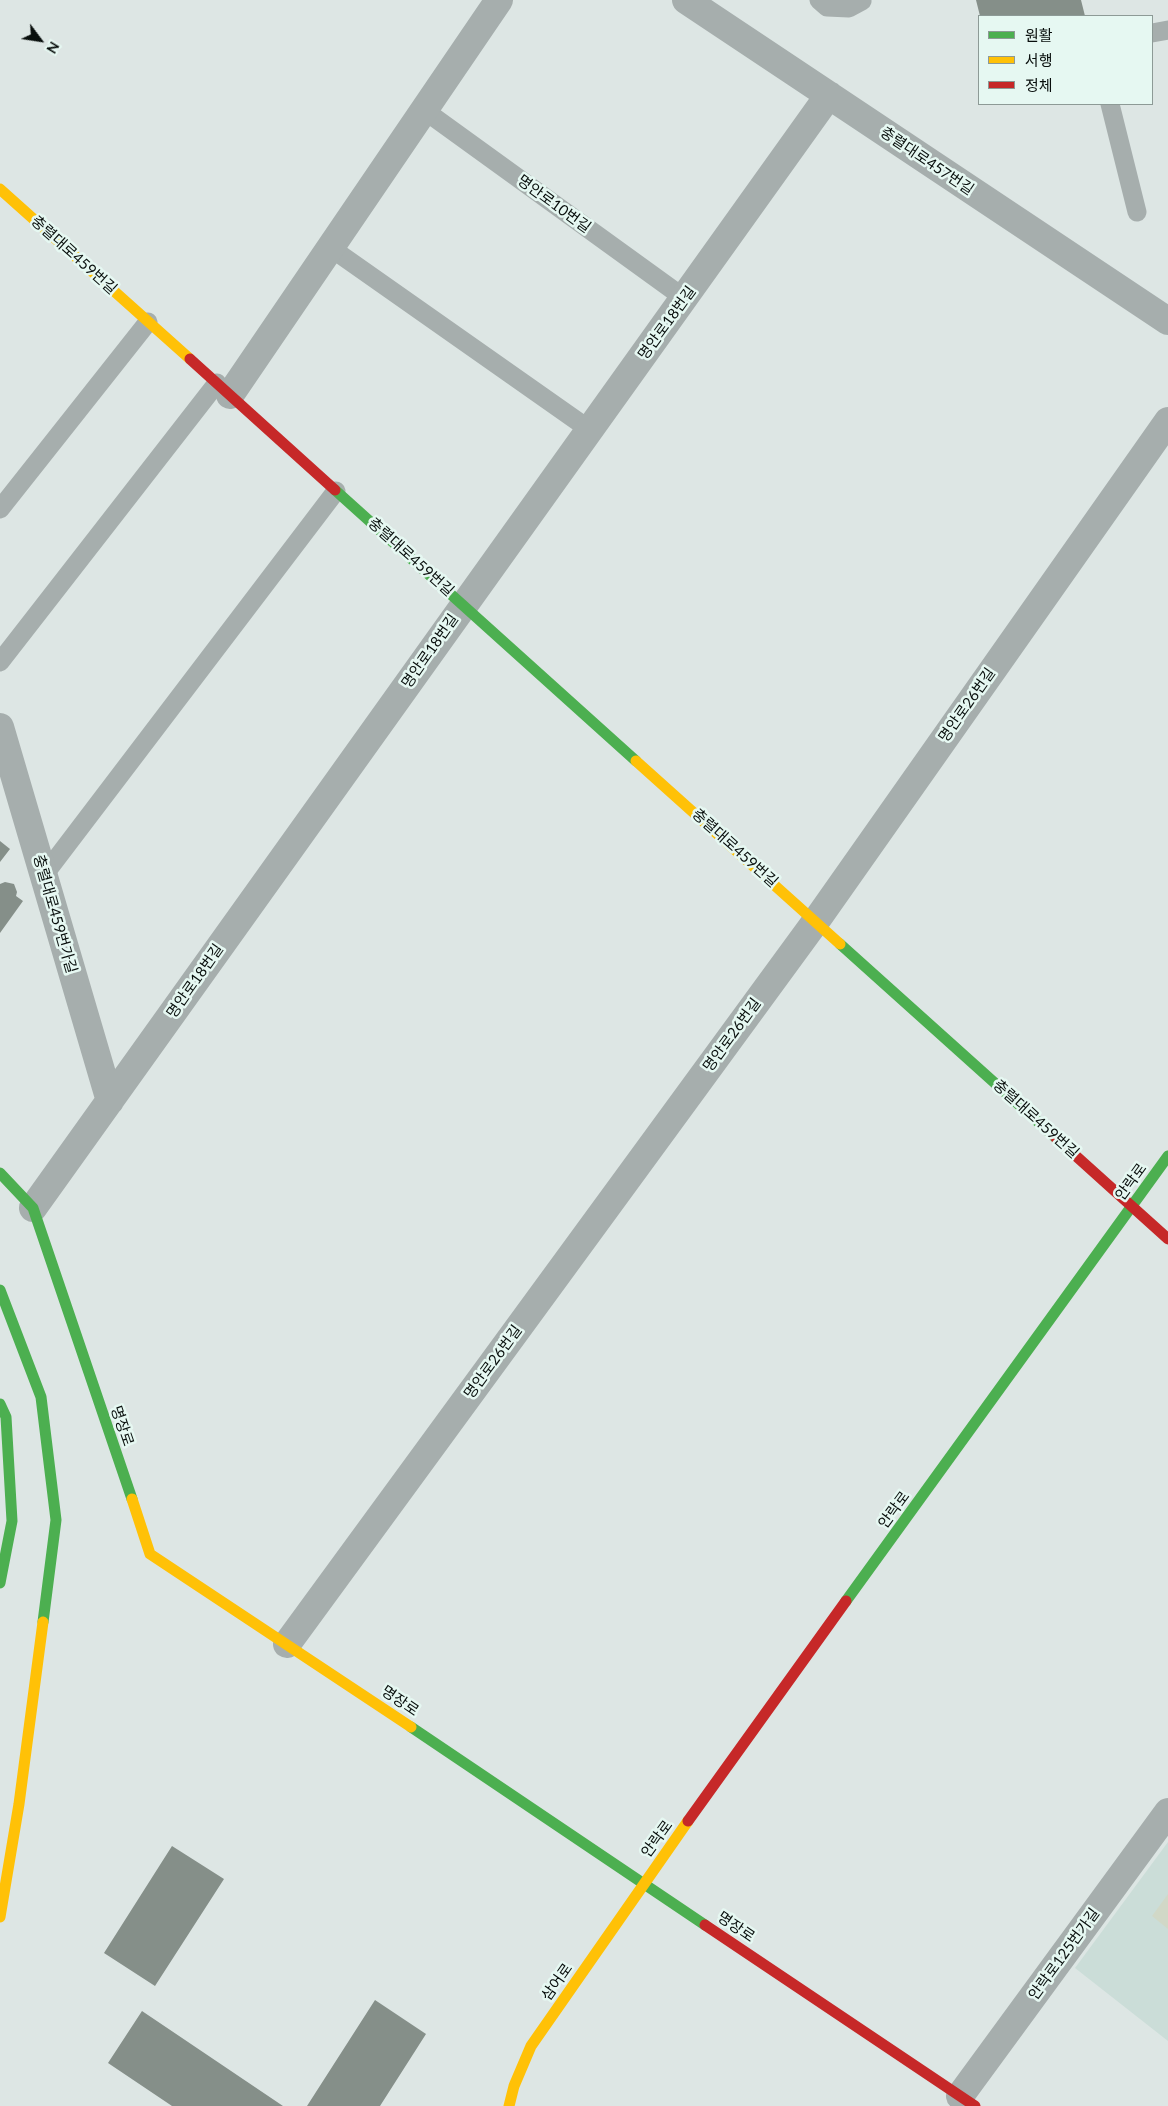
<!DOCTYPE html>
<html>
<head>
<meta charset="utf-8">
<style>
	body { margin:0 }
	#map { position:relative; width:1168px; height:2106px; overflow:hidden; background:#dde6e4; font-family:Lato,"Noto Sans KR",sans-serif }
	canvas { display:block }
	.legend { position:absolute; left:978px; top:15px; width:175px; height:90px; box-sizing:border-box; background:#e6f8f2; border:1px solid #8d9a96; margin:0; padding:6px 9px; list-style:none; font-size:15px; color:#080e0c }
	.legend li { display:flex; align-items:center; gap:10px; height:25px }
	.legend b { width:25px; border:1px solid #8d9a96 }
	.north { position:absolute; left:15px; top:15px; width:50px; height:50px; -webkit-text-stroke:4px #e6f8f2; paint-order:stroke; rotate:121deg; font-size:14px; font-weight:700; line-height:20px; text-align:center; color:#080e0c }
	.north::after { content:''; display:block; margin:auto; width:18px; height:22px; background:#080e0c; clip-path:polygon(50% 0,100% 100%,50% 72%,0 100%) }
</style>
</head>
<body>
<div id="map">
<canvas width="1168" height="2106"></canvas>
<ul class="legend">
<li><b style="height:6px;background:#4caf50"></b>원활</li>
<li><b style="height:6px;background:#ffc107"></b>서행</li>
<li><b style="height:6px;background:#c62828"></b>정체</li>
</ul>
<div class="north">N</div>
</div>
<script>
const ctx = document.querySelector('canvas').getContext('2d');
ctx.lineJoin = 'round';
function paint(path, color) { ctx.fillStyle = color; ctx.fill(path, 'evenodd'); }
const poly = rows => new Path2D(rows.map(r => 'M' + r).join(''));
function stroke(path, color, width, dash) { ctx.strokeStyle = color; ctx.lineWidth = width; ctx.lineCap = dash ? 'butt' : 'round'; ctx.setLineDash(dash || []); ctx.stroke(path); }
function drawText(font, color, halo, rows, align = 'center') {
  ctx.font = font + ' Lato,"Noto Sans KR",sans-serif'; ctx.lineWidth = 5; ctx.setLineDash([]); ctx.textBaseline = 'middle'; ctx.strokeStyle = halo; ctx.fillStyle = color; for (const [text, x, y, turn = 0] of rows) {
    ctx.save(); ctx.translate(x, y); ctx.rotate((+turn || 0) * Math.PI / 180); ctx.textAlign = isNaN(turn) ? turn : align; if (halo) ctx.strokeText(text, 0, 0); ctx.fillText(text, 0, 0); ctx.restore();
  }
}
paint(poly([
	[1168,1842,1168,2041,1075,1968]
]), '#cbddd8');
paint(poly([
	[1168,1894,1168,1929,1152,1916]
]), '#d1d8c7');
paint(poly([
	[976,0,1081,0,1085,16,980,16],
	[0,841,10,849,0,862],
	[5,882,14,884,17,892,16,896,23,901,0,933,0,884],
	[172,1846,224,1879,155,1986,104,1953],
	[375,2000,426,2034,380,2106,307,2106],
	[142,2011,283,2106,172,2106,108,2063]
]), '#858f89');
stroke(poly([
	[819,0,827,7,849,8,862,1],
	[1152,33,1168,30],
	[1110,104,1137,212],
	[424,110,684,298],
	[331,248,590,430],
	[0,509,148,322],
	[0,662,217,383],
	[44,875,336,491]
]), '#a6aead', 19);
stroke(poly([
	[686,0,1168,321],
	[230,395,499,0],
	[0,727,110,1101],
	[33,1208,829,95],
	[287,1644,816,921,1168,421],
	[960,2096,1168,1812]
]), '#a6aead', 28);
stroke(poly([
	[335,490,636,761],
	[840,944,1056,1138],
	[0,1173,33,1208,132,1499],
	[0,1290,41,1397,56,1520,43,1622],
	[0,1404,6,1417,12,1521,0,1583],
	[846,1601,1168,1156],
	[411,1727,705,1925]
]), '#4caf50', 11);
stroke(poly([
	[0,189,190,359],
	[636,761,840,944],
	[132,1499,150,1554,411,1727],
	[0,1917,19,1804,43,1622],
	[509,2106,514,2086,531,2046,688,1821]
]), '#ffc107', 11);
stroke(poly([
	[190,359,335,490],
	[1056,1138,1168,1239],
	[688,1821,846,1601],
	[705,1925,975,2106]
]), '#c62828', 11);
drawText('15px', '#080e0c', '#e6f8f2', [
	["충렬대로457번길",927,161,34],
	["명안로10번길",554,204,36],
	["충렬대로459번길",74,255,42],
	["명안로18번길",667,323,-54],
	["충렬대로459번길",411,557,42],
	["명안로18번길",430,651,-55],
	["명안로26번길",967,705,-55],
	["충렬대로459번길",735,848,42],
	["충렬대로459번가길",55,914,74],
	["명안로18번길",195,981,-55],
	["명안로26번길",732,1035,-54],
	["충렬대로459번길",1036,1119,42],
	["안락로",1131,1182,-54],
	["명안로26번길",493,1362,-54],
	["명장로",122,1426,71],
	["안락로",894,1510,-54],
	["명장로",400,1701,34],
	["안락로",657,1839,-54],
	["명장로",736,1927,34],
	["안락로125번가길",1064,1954,-54],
	["삼어로",557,1982,-55]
]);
</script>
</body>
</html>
